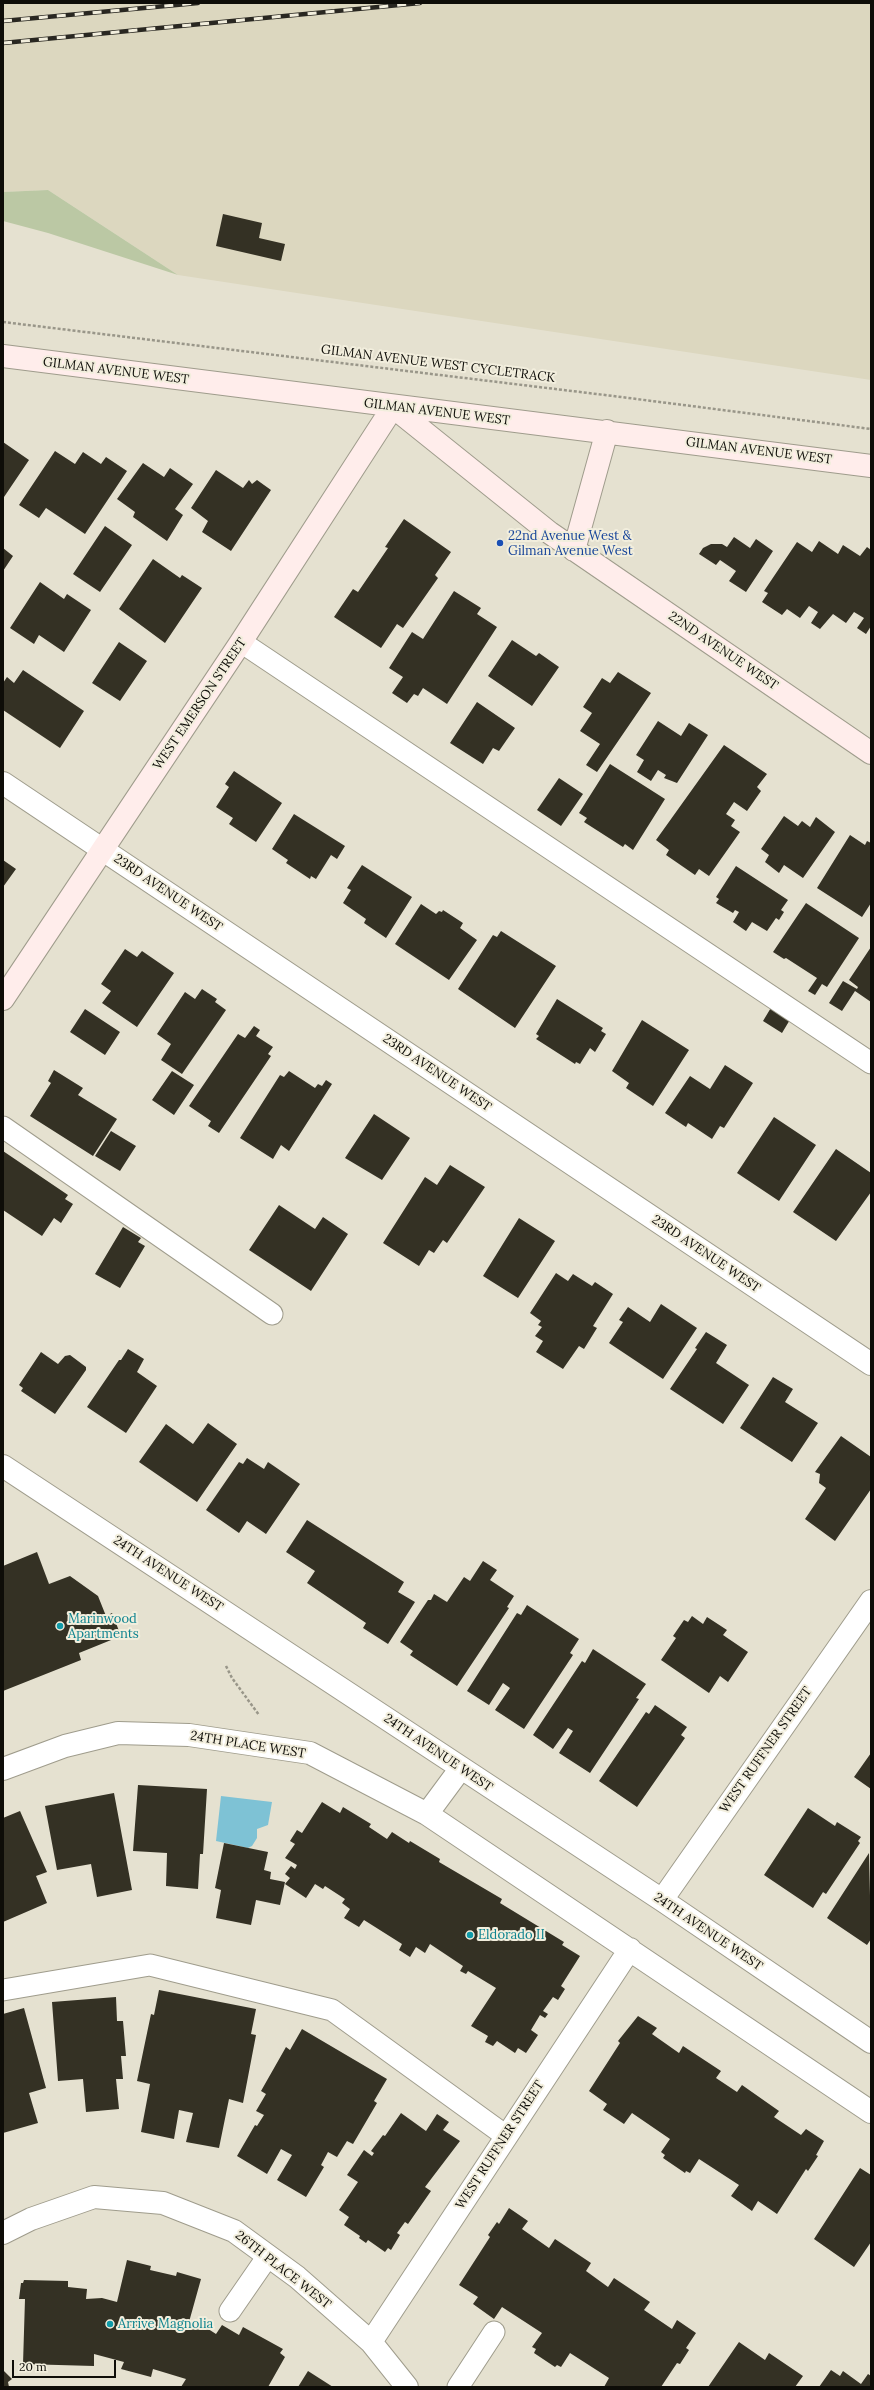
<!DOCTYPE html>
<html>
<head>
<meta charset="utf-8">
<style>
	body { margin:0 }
	#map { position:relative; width:874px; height:2390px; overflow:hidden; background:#e5e1d0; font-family:Lora,serif }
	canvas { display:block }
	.frame { position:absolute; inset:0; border:4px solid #0e0d08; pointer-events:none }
	.scale { position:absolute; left:12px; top:2360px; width:104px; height:18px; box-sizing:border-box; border:2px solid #0e0d08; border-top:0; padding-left:5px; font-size:12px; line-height:14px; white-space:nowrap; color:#0e0d08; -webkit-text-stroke:3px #f2eedd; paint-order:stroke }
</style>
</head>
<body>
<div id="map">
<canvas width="874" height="2390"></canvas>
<div class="frame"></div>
<div class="scale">20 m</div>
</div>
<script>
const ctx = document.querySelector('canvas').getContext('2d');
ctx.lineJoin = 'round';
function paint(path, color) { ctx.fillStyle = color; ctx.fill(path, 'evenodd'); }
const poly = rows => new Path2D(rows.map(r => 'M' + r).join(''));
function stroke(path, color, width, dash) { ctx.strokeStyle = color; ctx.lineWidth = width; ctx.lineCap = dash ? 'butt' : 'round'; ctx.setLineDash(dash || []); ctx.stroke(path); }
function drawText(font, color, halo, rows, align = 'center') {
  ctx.font = font + ' Lora,serif'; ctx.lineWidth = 4; ctx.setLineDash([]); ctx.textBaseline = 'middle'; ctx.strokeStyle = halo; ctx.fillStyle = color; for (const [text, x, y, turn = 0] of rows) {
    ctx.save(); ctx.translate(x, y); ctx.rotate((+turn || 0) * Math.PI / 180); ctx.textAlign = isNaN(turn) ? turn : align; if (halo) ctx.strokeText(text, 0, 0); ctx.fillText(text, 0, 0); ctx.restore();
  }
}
paint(poly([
	[3,3,871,3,871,380,178,275,48,190,3,192]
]), '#dcd7bf');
paint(poly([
	[48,190,178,275,48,233,3,221,3,192]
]), '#bbc8a4');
paint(poly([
	[221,1796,272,1802,268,1825,257,1829,257,1838,252,1846,248,1848,216,1841]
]), '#7ec2d5');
paint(poly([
	[223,214,262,223,259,238,285,244,281,261,216,246],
	[3,442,29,460,4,497,3,496],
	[55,451,75,464,83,452,101,464,106,457,127,471,85,534,46,508,39,518,19,505],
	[143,463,164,477,170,468,193,484,175,509,183,515,167,541,133,517,135,512,117,499],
	[216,470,243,488,249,480,252,484,257,480,271,490,231,551,202,532,208,521,191,508],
	[404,519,451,552,435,575,438,578,403,628,397,624,381,648,334,617,353,589,358,592,388,548,385,547],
	[105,526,132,545,100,592,73,574],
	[734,537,750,548,756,539,773,551,746,592,729,581,736,571,720,560,716,565,699,554,703,548,711,544,722,544,727,547],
	[819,541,838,554,843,545,860,556,867,547,871,550,871,626,866,634,857,628,864,618,854,612,846,623,833,614,820,629,811,623,818,612,809,606,800,618,787,609,782,615,762,602,768,593,764,591,797,542,812,552],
	[3,548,13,556,3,571],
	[153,559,180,578,182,575,202,588,165,643,119,609],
	[40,582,64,599,67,594,91,610,64,652,39,635,34,644,10,628],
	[454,591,481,608,477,614,497,627,447,704,423,688,418,696,414,694,407,703,392,693,403,677,389,668,412,632,423,639],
	[512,640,536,656,539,653,559,667,532,706,488,676],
	[119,642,147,661,120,701,92,683],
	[23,670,84,711,60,748,3,710,3,683,7,677,14,683],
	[618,672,651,693,597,772,586,765,600,744,580,731,592,713,583,707,602,678,610,683],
	[477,702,515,728,499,751,493,748,483,764,450,743],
	[658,721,681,736,689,723,708,735,677,783,664,778,666,775,658,770,651,781,637,772,644,760,636,755],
	[724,745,767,774,757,787,761,791,747,811,734,802,726,814,735,820,731,826,740,832,709,876,699,869,695,875,666,855,669,850,656,840],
	[610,764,665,799,633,850,625,844,623,847,584,822,587,818,579,813],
	[234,771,282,803,256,842,229,824,233,818,216,807,229,787,225,784],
	[559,778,583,794,561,826,537,810],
	[294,814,345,846,337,859,331,855,316,879,311,876,310,879,286,863,288,860,272,849],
	[784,816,798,826,802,821,810,827,816,817,835,832,803,878,784,865,779,873,765,862,769,855,761,849],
	[850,835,865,845,867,841,871,843,871,903,862,917,817,888],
	[3,860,16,869,3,887],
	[362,865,412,897,386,938,364,923,366,919,343,903,351,890,347,888],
	[736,866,788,900,781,910,784,912,779,920,776,918,767,931,752,922,746,931,733,922,739,912,735,910,733,913,716,903,719,899,716,897],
	[806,903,859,938,827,987,822,984,815,995,808,991,817,978,786,958,784,959,773,952],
	[421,904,436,914,439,911,442,912,443,910,463,923,460,928,477,940,449,980,395,944],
	[501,931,556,966,515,1028,458,989,493,935,497,937],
	[871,947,871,1002,855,991,842,1011,829,1003,843,981,857,989,858,987,849,980],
	[125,949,137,957,142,951,174,973,137,1027,102,1003,111,991,101,984],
	[202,989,217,999,215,1002,226,1010,182,1074,161,1060,171,1044,157,1034,185,992,195,999],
	[557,999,603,1028,601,1031,606,1034,595,1052,590,1048,580,1064,576,1062,575,1064,536,1039,539,1036,536,1034],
	[772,1006,791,1018,782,1033,763,1021],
	[85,1009,120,1032,105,1055,70,1032],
	[642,1020,689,1050,653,1106,626,1088,629,1083,612,1071],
	[254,1026,260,1030,256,1036,273,1047,268,1054,271,1056,219,1133,208,1126,211,1121,189,1106,238,1034,245,1038],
	[725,1065,753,1083,724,1128,720,1126,712,1139,688,1123,686,1127,665,1113,690,1076,710,1089],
	[54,1070,83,1088,78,1095,117,1119,93,1156,30,1116,51,1083,48,1081],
	[172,1071,194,1085,174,1115,152,1100],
	[289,1071,315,1088,318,1084,322,1086,326,1080,332,1084,289,1151,281,1145,273,1159,240,1138,280,1075,284,1077],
	[374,1114,410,1138,382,1180,345,1158],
	[774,1117,816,1145,779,1201,737,1173],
	[111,1131,136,1146,120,1171,95,1156],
	[836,1149,871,1173,871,1192,836,1241,793,1212],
	[3,1151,68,1195,65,1199,73,1204,61,1223,54,1218,42,1236,3,1210],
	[450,1165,485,1187,447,1243,443,1240,434,1253,429,1250,419,1266,383,1243,425,1177,437,1185],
	[279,1205,315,1229,323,1217,348,1234,311,1291,249,1250],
	[519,1218,555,1241,518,1298,483,1276],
	[123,1227,141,1238,138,1242,145,1246,120,1288,95,1274],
	[556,1273,568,1281,573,1274,592,1286,595,1282,613,1294,593,1326,597,1328,584,1349,579,1346,563,1369,536,1352,543,1341,535,1336,542,1327,538,1325,541,1321,530,1313],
	[661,1304,697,1328,663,1379,609,1343,623,1322,619,1320,628,1307,650,1322],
	[706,1332,727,1345,716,1363,749,1385,723,1424,670,1389,697,1349,695,1348],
	[128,1349,144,1359,137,1372,157,1386,126,1433,87,1407,119,1360,121,1360],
	[41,1352,58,1364,65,1356,70,1355,86,1367,86,1370,55,1414,21,1391,23,1388,19,1385],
	[773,1377,793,1389,785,1402,818,1423,792,1462,740,1428],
	[208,1423,237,1444,197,1502,139,1462,166,1424,193,1444],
	[841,1436,871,1457,871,1489,835,1541,805,1519,826,1488,819,1483,820,1474,815,1472],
	[247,1458,264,1469,268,1462,300,1484,266,1534,247,1521,239,1533,206,1510,239,1462,243,1464],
	[307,1520,404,1582,398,1592,415,1602,388,1644,363,1628,366,1623,307,1583,315,1571,286,1552],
	[37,1552,49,1584,70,1576,98,1596,106,1616,112,1613,121,1636,79,1653,81,1660,3,1691,3,1566],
	[483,1561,497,1570,490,1580,514,1596,507,1607,509,1608,457,1686,410,1655,413,1651,400,1642,428,1600,431,1600,434,1594,447,1602,464,1577,470,1581],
	[527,1605,579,1639,570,1653,573,1655,524,1729,495,1710,510,1688,503,1683,489,1705,467,1691,517,1613,521,1615],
	[692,1616,703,1624,707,1617,727,1630,723,1635,748,1652,728,1682,720,1676,709,1693,661,1660,676,1638,673,1636,684,1620,688,1622],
	[593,1649,646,1684,636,1698,639,1699,590,1773,559,1753,573,1731,568,1728,553,1749,533,1735,582,1661,585,1663],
	[655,1705,687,1727,681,1735,685,1738,637,1807,599,1781,646,1712,649,1714],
	[871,1753,871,1789,854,1777],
	[138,1785,207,1789,203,1854,200,1854,198,1889,166,1886,167,1853,133,1851],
	[114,1793,132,1890,97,1897,91,1864,57,1870,45,1806],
	[322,1802,340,1813,343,1807,371,1824,369,1827,387,1839,392,1832,409,1843,410,1841,440,1859,439,1862,502,1899,500,1903,564,1942,562,1945,580,1956,561,1986,565,1989,558,2000,553,1997,543,2011,548,2014,545,2018,540,2015,531,2030,538,2035,526,2053,518,2048,515,2053,497,2041,493,2046,485,2042,488,2036,471,2026,496,1988,468,1971,466,1974,460,1971,463,1966,430,1944,425,1953,416,1947,410,1957,399,1950,402,1944,364,1920,359,1927,344,1918,350,1909,342,1903,345,1899,325,1886,323,1889,315,1884,306,1898,285,1884,290,1878,285,1874,291,1866,295,1869,297,1865,285,1858,295,1844,290,1841,297,1830,302,1833],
	[808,1808,835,1826,837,1822,861,1837,858,1841,860,1843,826,1894,823,1892,813,1908,764,1875],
	[20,1811,47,1872,36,1876,47,1903,3,1922,3,1818],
	[224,1843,268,1852,264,1870,271,1872,270,1879,285,1882,280,1905,256,1900,251,1925,216,1918,221,1890,215,1888],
	[869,1853,871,1939,867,1945,827,1918],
	[159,1990,256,2009,251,2034,256,2035,243,2103,229,2099,219,2148,186,2142,193,2113,179,2110,174,2139,141,2132,150,2084,137,2081,151,2014,154,2015],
	[116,1997,117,2021,123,2021,126,2056,121,2056,123,2079,116,2079,119,2109,86,2112,83,2079,58,2081,52,2002],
	[24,2008,46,2088,29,2093,38,2123,3,2133,3,2014],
	[638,2016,657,2028,652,2034,679,2053,683,2046,721,2071,716,2078,737,2092,742,2085,779,2111,774,2117,801,2135,806,2129,824,2141,816,2155,818,2156,808,2171,806,2169,777,2214,758,2201,752,2211,731,2196,739,2185,699,2159,690,2173,686,2171,685,2173,663,2158,665,2155,661,2152,670,2139,632,2113,624,2124,603,2110,607,2104,589,2091,620,2043,618,2041],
	[302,2029,387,2079,374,2101,377,2103,353,2144,347,2141,337,2157,328,2152,321,2165,324,2167,306,2197,277,2180,292,2155,281,2149,267,2174,237,2156,255,2125,257,2126,264,2115,256,2111,266,2094,261,2091,286,2047,290,2050],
	[401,2113,426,2131,437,2114,449,2122,443,2130,460,2141,425,2187,431,2191,408,2224,405,2222,397,2233,400,2235,391,2250,388,2248,385,2252,368,2240,366,2243,359,2238,360,2236,344,2225,349,2217,339,2210,358,2182,347,2175,364,2150,372,2156,374,2153,371,2151,383,2135,385,2136],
	[860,2168,871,2175,871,2242,854,2267,814,2239],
	[509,2208,528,2221,522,2229,549,2248,555,2239,591,2263,586,2271,608,2287,614,2278,650,2302,644,2310,672,2329,677,2320,696,2333,686,2348,689,2350,680,2364,677,2363,661,2387,604,2387,609,2378,570,2353,561,2367,557,2365,555,2367,534,2353,536,2349,532,2347,542,2333,502,2307,494,2319,473,2304,478,2297,459,2285,490,2237,488,2235,497,2222,499,2224],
	[127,2260,151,2266,150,2270,176,2276,177,2272,201,2279,189,2322,202,2325,216,2334,222,2325,239,2335,243,2327,283,2349,280,2353,285,2357,268,2387,181,2387,186,2379,153,2369,151,2377,121,2369,124,2362,94,2354,94,2366,23,2364,25,2299,19,2299,21,2283,23,2283,24,2280,68,2281,68,2287,87,2289,86,2299,102,2298,117,2302],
	[739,2342,765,2360,769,2353,803,2376,795,2387,708,2387],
	[3,2370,12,2379,8,2382,9,2387,3,2387],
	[831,2370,840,2376,843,2371,861,2384,868,2374,871,2376,871,2387,819,2387],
	[308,2371,333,2387,298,2387]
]), '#343124');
const lane = poly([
	[241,642,871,1063],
	[3,1127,272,1314],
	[3,1990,150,1965,332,2010,506,2136],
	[230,2311,268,2256],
	[458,2387,494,2332]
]);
const street = poly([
	[3,783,871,1364],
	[3,1466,662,1900,871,2042],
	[3,1769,65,1746,118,1733,189,1735,310,1753,427,1814,461,1768],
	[427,1814,871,2112],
	[662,1900,871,1601],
	[3,2233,31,2219,94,2197,163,2203,234,2231,297,2277,371,2342,407,2387],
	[371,2342,630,1949]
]);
const secondary = poly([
	[3,356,871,466],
	[393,407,550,533,871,753],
	[574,550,607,431],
	[3,999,241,642,393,407]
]);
stroke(lane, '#9f9c8c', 23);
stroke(street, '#9f9c8c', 24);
stroke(secondary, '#9f9c8c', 24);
stroke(poly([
	[3,322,613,396,871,429],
	[226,1666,232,1678,259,1715]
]), '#999689', 2.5, [3, 2]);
stroke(lane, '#fff', 21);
stroke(street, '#fff', 22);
stroke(secondary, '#ffedeb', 22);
const rail = poly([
	[3,21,198,3],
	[3,43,420,3]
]);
stroke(rail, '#292721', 4.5);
stroke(rail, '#f2eedd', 3, [9]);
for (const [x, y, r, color] of [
	[500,543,4,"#1a4fb4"],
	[60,1626,4,"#0f9aa8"],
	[470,1935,4,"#0f9aa8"],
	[110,2324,4,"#0f9aa8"]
]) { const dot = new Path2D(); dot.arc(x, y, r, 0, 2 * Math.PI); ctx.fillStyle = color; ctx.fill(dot); stroke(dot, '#f2eedd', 1.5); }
drawText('13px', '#0e0d08', '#f2eedd', [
	["GILMAN AVENUE WEST CYCLETRACK",438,364,7],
	["GILMAN AVENUE WEST",116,371,7],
	["GILMAN AVENUE WEST",437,412,7],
	["GILMAN AVENUE WEST",759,451,7],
	["22ND AVENUE WEST",723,651,34],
	["WEST EMERSON STREET",200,704,-56],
	["23RD AVENUE WEST",168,893,34],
	["23RD AVENUE WEST",437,1073,34],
	["23RD AVENUE WEST",706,1254,34],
	["24TH AVENUE WEST",168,1574,33],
	["24TH PLACE WEST",248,1745,9],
	["WEST RUFFNER STREET",766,1750,-55],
	["24TH AVENUE WEST",438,1753,34],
	["24TH AVENUE WEST",708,1932,34],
	["WEST RUFFNER STREET",500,2145,-57],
	["26TH PLACE WEST",283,2270,38]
]);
drawText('13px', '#164399', '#f2eedd', [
	["22nd Avenue West &",508,536],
	["Gilman Avenue West",508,551]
], 'left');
drawText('13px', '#0d838f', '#f2eedd', [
	["Marinwood",68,1619],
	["Apartments",68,1634],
	["Eldorado II",478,1935],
	["Arrive Magnolia",118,2324]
], 'left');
</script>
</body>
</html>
